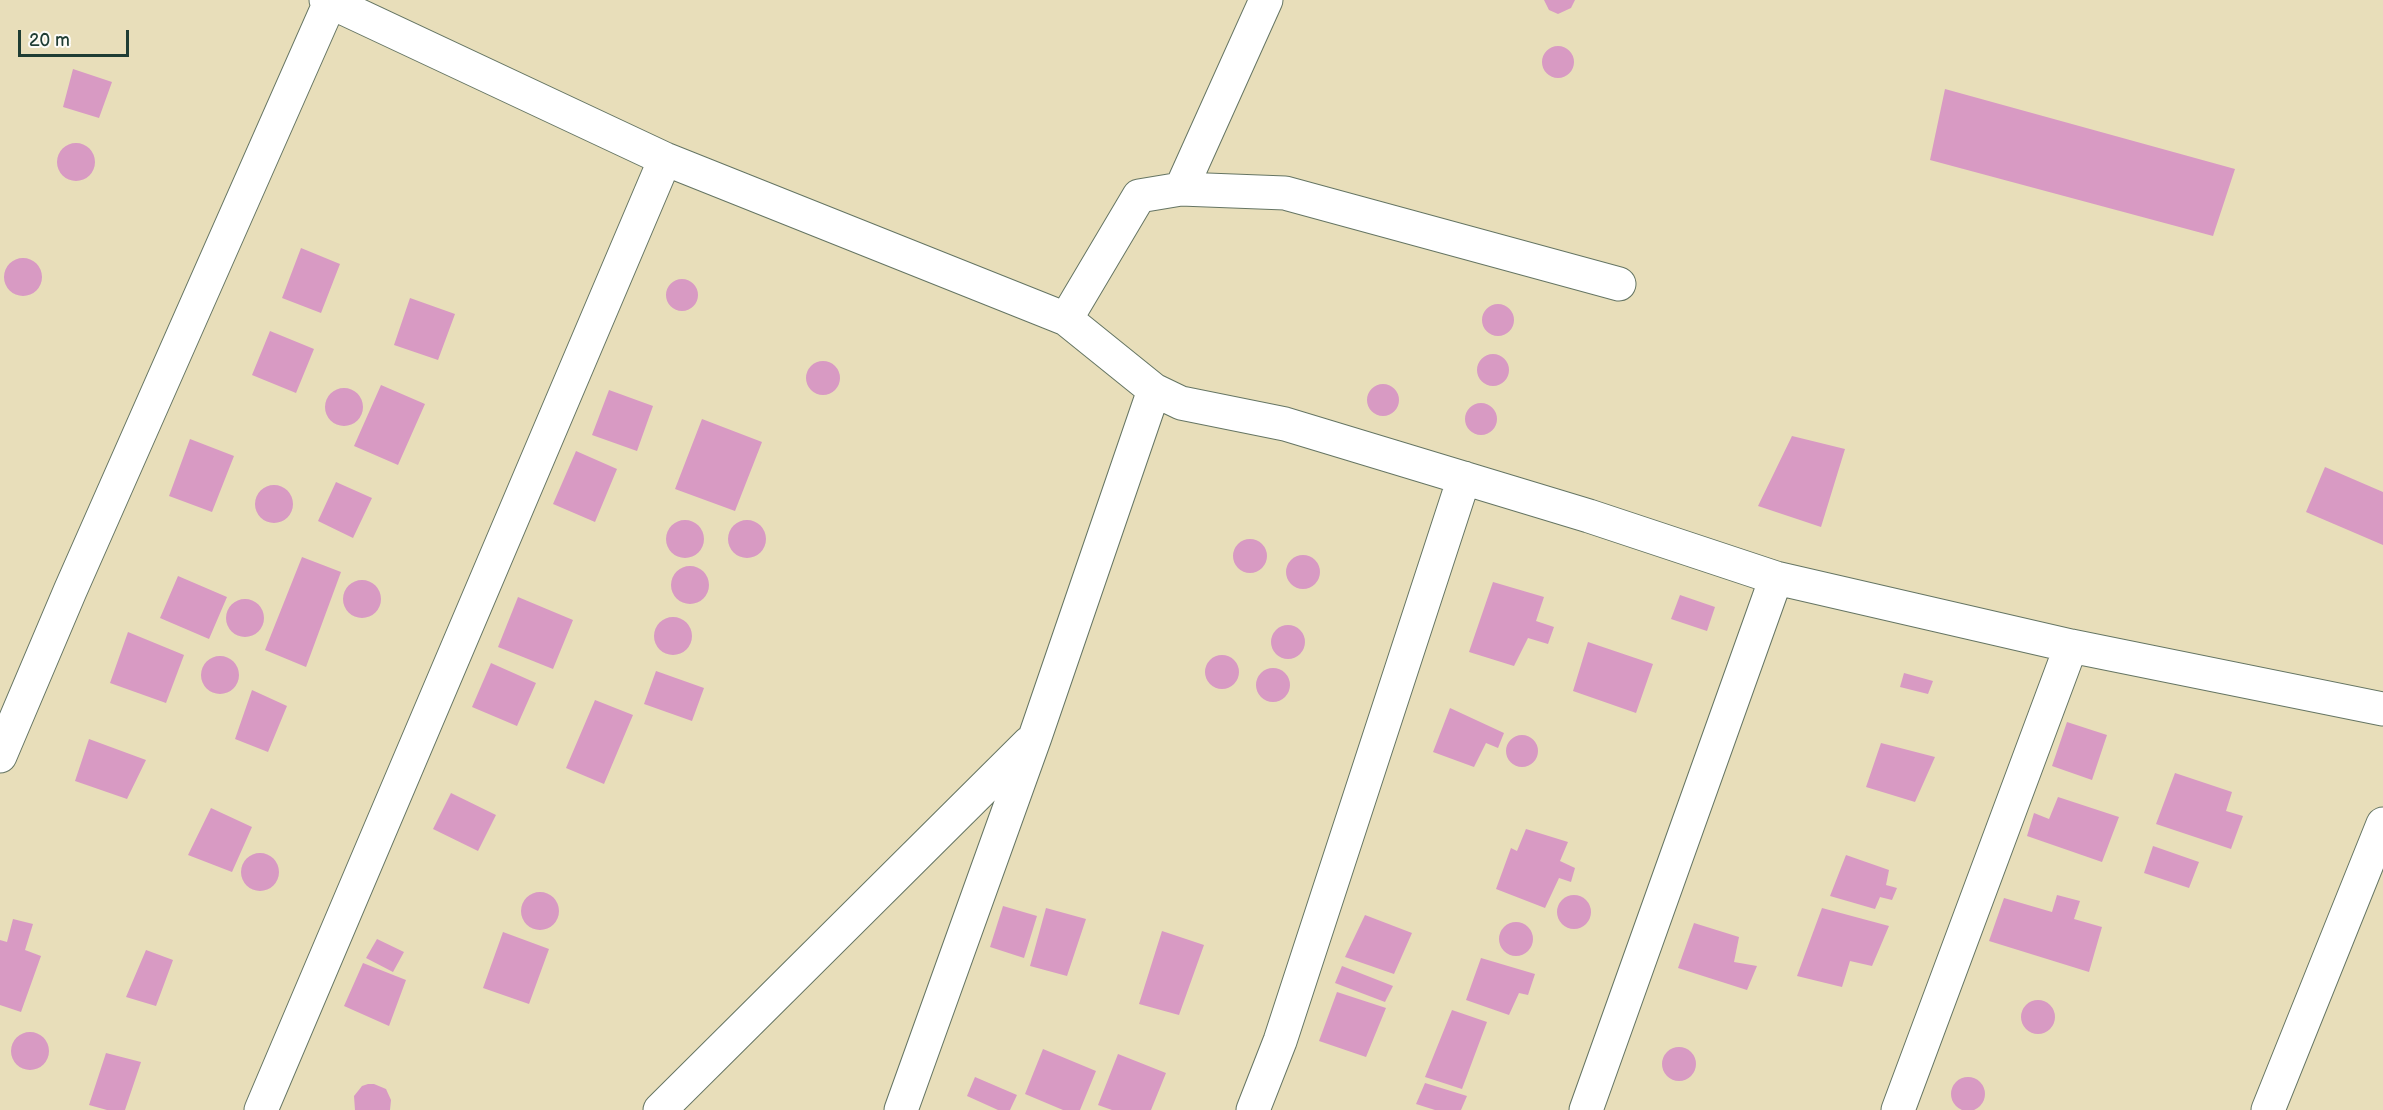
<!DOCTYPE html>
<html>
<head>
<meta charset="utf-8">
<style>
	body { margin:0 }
	#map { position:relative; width:2383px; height:1110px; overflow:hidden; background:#e8deba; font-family:"Balsamiq Sans",sans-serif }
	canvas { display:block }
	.scale { position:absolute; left:18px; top:30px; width:111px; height:27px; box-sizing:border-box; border:3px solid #1f3d34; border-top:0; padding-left:8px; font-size:18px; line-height:21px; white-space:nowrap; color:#1f3d34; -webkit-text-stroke:4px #fdfcf7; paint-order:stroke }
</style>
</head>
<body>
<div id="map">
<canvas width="2383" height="1110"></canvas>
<div class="scale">20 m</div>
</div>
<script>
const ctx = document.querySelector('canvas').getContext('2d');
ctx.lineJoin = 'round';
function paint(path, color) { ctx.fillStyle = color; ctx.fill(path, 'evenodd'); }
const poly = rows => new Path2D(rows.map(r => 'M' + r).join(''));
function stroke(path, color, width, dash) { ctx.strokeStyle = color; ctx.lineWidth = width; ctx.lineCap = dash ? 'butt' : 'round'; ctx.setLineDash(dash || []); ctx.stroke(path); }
paint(poly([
	[1544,0,1575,0,1571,8,1558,14,1549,10],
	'1542 62a16 16 0 1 1 32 0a16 16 0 1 1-32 0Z',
	[73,69,112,82,99,118,63,107],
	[1945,89,2235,169,2213,236,1930,160],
	'57 162a19 19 0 1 1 38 0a19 19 0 1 1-38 0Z',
	[301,248,340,264,321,313,282,298],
	'4 277a19 19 0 1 1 38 0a19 19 0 1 1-38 0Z',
	'666 295a16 16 0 1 1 32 0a16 16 0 1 1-32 0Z',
	[410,298,455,314,438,360,394,345],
	'1482 320a16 16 0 1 1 32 0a16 16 0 1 1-32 0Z',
	[270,331,314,349,296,393,252,375],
	'1477 370a16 16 0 1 1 32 0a16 16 0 1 1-32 0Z',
	'806 378a17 17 0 1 1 34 0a17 17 0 1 1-34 0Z',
	'1367 400a16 16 0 1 1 32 0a16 16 0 1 1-32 0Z',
	[381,385,425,404,398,465,354,446],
	'325 407a19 19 0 1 1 38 0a19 19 0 1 1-38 0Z',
	[609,390,653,406,637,451,592,435],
	'1465 419a16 16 0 1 1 32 0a16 16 0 1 1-32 0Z',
	[702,419,762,442,735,511,675,489],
	[1792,436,1845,449,1821,527,1758,506],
	[190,439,234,456,212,512,169,496],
	[576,451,617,469,595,522,553,504],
	[2325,467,2383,492,2383,545,2306,512],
	[336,482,372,498,353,538,318,521],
	'255 504a19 19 0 1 1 38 0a19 19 0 1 1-38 0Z',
	'666 539a19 19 0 1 1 38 0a19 19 0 1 1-38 0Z',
	'728 539a19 19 0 1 1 38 0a19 19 0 1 1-38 0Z',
	'1233 556a17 17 0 1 1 34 0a17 17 0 1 1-34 0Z',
	'1286 572a17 17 0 1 1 34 0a17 17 0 1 1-34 0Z',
	[302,557,341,572,306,667,265,650],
	'671 585a19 19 0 1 1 38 0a19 19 0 1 1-38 0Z',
	[178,576,227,597,209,639,160,618],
	'343 599a19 19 0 1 1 38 0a19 19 0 1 1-38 0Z',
	[1493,582,1544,597,1536,621,1554,627,1548,644,1528,638,1514,666,1469,652],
	[1680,595,1715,607,1707,631,1671,619],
	[518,597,573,620,553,669,498,647],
	'226 618a19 19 0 1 1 38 0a19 19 0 1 1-38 0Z',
	'654 636a19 19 0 1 1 38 0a19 19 0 1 1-38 0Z',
	'1271 642a17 17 0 1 1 34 0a17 17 0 1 1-34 0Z',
	[128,632,184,655,166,703,110,683],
	[1588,642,1653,664,1636,713,1573,691],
	'1205 672a17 17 0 1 1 34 0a17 17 0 1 1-34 0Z',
	'201 675a19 19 0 1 1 38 0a19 19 0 1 1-38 0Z',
	[491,663,536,683,517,726,472,707],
	'1256 685a17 17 0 1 1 34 0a17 17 0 1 1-34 0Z',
	[656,671,704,688,692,721,644,704],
	[1904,673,1933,681,1928,694,1900,687],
	[252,690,287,706,268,752,235,739],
	[595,700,633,715,604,784,566,768],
	[1450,708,1504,733,1498,748,1486,743,1474,767,1433,752],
	[2067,722,2107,735,2092,780,2052,766],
	'1506 751a16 16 0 1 1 32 0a16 16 0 1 1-32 0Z',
	[89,739,146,760,127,799,75,781],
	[1881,743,1935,757,1915,802,1866,787],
	[2175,773,2232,792,2226,811,2243,816,2231,849,2156,824],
	[451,793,496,815,478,851,433,829],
	[2058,797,2119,817,2102,862,2027,836,2034,813,2049,819],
	[211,808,252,827,232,872,188,855],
	[1526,829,1568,842,1560,861,1575,868,1571,882,1559,878,1545,908,1496,889,1511,848,1517,851],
	[2153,846,2199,862,2189,888,2144,873],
	'241 872a19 19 0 1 1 38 0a19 19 0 1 1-38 0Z',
	[1846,855,1889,870,1886,885,1897,888,1892,900,1880,897,1875,909,1830,896],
	'521 911a19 19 0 1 1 38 0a19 19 0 1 1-38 0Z',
	'1557 912a17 17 0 1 1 34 0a17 17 0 1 1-34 0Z',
	[2057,895,2080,901,2074,919,2102,927,2089,972,1989,941,2004,898,2052,912],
	[1003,906,1037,916,1024,958,990,947],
	[1046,908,1086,919,1067,976,1030,966],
	[1822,908,1889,926,1872,966,1850,961,1842,987,1797,976],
	[1365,915,1412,933,1394,974,1345,957],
	[13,919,33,924,25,950,41,956,21,1012,0,1005,0,940,7,942],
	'1499 939a17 17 0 1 1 34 0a17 17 0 1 1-34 0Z',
	[1694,923,1739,937,1734,962,1757,966,1747,990,1678,968],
	[1162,931,1204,945,1179,1015,1139,1004],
	[503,932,549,949,529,1004,483,988],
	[377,939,404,952,393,972,366,958],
	[146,950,173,960,156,1006,126,997],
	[1481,958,1535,974,1528,995,1519,993,1509,1015,1466,1000],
	[363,963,406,980,389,1026,344,1006],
	[1342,966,1393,986,1385,1002,1335,983],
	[1337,992,1386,1008,1366,1057,1319,1041],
	'2021 1017a17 17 0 1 1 34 0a17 17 0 1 1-34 0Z',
	[1452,1010,1487,1022,1462,1089,1425,1077],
	'11 1051a19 19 0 1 1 38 0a19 19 0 1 1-38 0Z',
	'1662 1064a17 17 0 1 1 34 0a17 17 0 1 1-34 0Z',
	[1043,1049,1096,1071,1080,1110,1063,1110,1025,1094],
	[106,1053,141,1062,125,1110,107,1110,89,1105],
	[1118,1054,1166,1073,1151,1110,1112,1110,1098,1105],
	'1951 1094a17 17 0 1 1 34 0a17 17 0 1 1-34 0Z',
	[975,1077,1017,1095,1010,1110,998,1110,967,1096],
	[1425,1083,1467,1096,1461,1110,1435,1110,1416,1104],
	[368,1084,374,1084,386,1089,391,1100,390,1110,355,1110,354,1096,362,1086]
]), '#d89ac3');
const minor = poly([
	[326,0,665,159,1066,319,1154,390,1181,403,1285,424,1589,516,1776,578,2071,646,2383,709],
	[1181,189,1266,0],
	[1066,319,1139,196,1181,189,1285,193,1619,284],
	[0,756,70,591,330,2],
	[261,1110,665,159],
	[660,1110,1029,743],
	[901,1110,1035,737,1154,390],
	[1253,1110,1280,1041,1464,478],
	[1586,1110,1776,578],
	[1898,1110,2071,646],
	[2268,1110,2383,824]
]);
stroke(minor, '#657563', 35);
stroke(minor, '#fff', 33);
</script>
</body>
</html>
